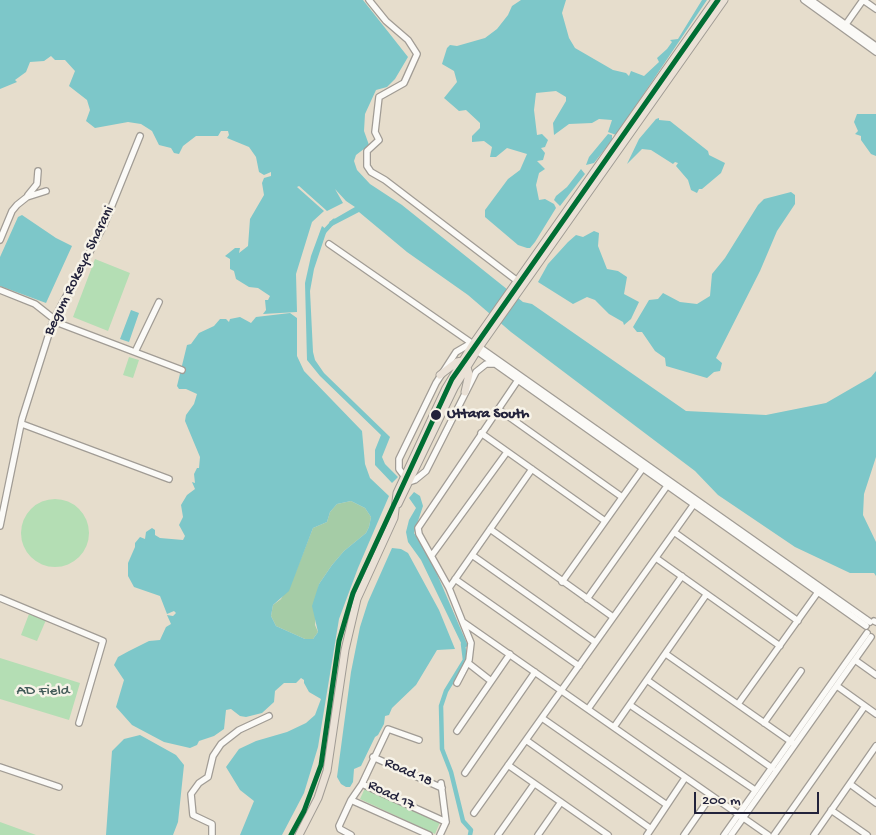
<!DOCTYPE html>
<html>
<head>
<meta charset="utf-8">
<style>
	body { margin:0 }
	#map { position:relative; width:876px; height:835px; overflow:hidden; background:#e6ddcc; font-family:"Gochi Hand",sans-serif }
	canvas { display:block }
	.scale { position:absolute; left:694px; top:792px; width:125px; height:22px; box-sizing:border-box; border:2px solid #22223b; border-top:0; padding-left:6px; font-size:15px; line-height:18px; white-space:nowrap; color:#22223b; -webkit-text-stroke:4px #f7f3e8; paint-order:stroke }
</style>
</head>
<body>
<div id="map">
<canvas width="876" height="835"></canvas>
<div class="scale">200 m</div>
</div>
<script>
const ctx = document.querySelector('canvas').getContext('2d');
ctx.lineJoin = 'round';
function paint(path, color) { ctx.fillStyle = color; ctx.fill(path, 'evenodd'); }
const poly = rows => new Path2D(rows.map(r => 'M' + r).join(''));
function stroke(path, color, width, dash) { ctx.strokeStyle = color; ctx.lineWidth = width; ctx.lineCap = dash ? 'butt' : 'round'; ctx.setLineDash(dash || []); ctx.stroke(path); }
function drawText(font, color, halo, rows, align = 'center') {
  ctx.font = font + ' "Gochi Hand",sans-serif'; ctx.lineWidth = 5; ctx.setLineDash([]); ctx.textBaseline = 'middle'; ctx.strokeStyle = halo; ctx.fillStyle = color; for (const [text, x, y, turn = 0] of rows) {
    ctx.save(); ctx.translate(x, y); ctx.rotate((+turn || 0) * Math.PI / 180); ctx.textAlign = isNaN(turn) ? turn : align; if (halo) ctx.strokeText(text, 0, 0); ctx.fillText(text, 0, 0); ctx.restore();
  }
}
paint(poly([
	[95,259,130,273,108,331,73,317],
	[129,357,139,360,133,378,123,375],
	'21 533a34 34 0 1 1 68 0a34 34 0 1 1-68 0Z',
	[29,614,46,620,37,641,21,635],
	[0,658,80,683,69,720,0,699],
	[365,788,440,822,435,834,360,799],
	[0,822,36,835,0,835]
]), '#b4deb4');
paint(poly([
	[351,501,365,508,371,517,369,527,366,533,344,551,332,565,319,584,315,625,318,632,313,639,305,639,276,626,271,616,273,605,281,599,296,571,313,528,327,522,330,512,337,504]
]), '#a5cca6');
paint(poly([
	[0,0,363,0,408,57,395,79,387,87,376,90,365,114,364,131,369,145,356,155,354,161,357,170,370,184,402,205,523,302,532,304,686,411,766,415,826,403,871,377,876,371,876,457,864,494,863,515,876,542,876,576,874,573,850,573,795,547,718,495,695,471,511,332,468,295,407,252,359,212,332,226,329,222,355,207,346,201,335,189,343,203,327,211,299,186,297,187,324,211,312,222,296,274,297,312,263,314,266,310,265,300,268,300,270,296,258,288,249,287,236,279,234,271,230,269,230,259,225,256,235,248,240,248,239,253,248,246,250,219,264,195,262,183,264,178,271,176,271,172,264,175,259,172,256,157,249,147,227,138,229,135,228,131,221,131,218,136,196,136,183,146,179,154,174,153,171,148,159,145,152,131,141,124,128,122,95,128,86,121,90,110,87,100,69,86,75,71,65,60,55,60,51,56,44,61,30,62,26,72,15,80,17,82,0,89],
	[521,0,566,0,562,13,569,38,575,48,613,70,626,73,629,76,631,71,644,76,659,62,657,58,667,49,672,42,670,40,678,39,702,0,707,0,616,135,608,132,612,120,599,119,592,123,569,124,554,135,553,123,566,101,566,97,556,91,536,93,534,110,537,135,542,134,548,140,545,147,541,148,545,153,543,160,537,161,545,169,539,173,536,185,539,200,545,199,554,204,556,208,535,242,530,248,527,248,518,245,485,217,485,210,508,179,520,170,527,154,507,148,496,157,490,157,492,147,484,141,472,142,472,136,480,128,480,123,466,110,459,111,444,98,457,82,454,71,442,64,447,48,450,45,457,46,485,38,497,29,508,15,512,6],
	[857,114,876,114,876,156,871,154,861,140,861,136,855,134,858,131,854,122],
	[659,118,659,120,670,121,708,151,709,155,725,163,721,173,702,189,699,189,697,193,691,190,688,180,676,166,678,163,675,162,673,164,651,150,642,149,627,164,639,139,656,119],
	[608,134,612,135,612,140,594,163,586,165,589,157],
	[581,169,585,174,560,206,554,200,556,196,567,187],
	[791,192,795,195,795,204,777,231,760,271,716,358,722,363,720,371,714,372,707,378,666,366,665,358,655,351,642,332,637,332,633,327,649,300,658,299,663,293,680,302,697,304,710,296,712,274,725,258,758,205,764,199],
	[22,215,56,238,72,246,46,303,0,286,0,257,18,217],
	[322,226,327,230,314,269,310,291,313,352,315,360,324,373,390,437,382,457,385,464,398,477,392,483,375,465,375,450,381,435,320,376,307,360,305,283,311,256],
	[594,231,599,233,598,246,607,269,618,271,627,277,624,294,639,302,631,319,624,325,623,322,609,314,595,300,587,297,573,304,538,282,548,264,568,242,576,235,583,237],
	[131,310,139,313,129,342,120,339],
	[290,313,297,318,297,356,304,371,362,431,365,464,370,478,389,496,358,568,339,619,318,747,304,793,282,835,240,835,254,801,240,790,226,767,239,749,256,741,287,732,306,723,315,715,321,699,309,692,304,683,304,680,301,678,296,683,284,683,275,691,274,702,262,713,246,717,240,716,231,709,226,710,224,729,214,736,199,741,197,745,190,748,164,742,132,725,116,707,124,680,114,665,118,657,129,651,149,641,160,640,166,627,171,624,167,615,173,616,176,613,174,611,167,614,160,596,134,587,128,576,128,563,135,547,135,543,140,537,145,539,146,532,152,528,155,530,155,535,160,538,183,540,185,536,179,525,183,517,181,505,187,495,195,489,192,482,195,483,194,474,197,468,199,468,200,457,185,421,186,415,194,404,197,394,186,389,179,389,177,386,187,345,191,344,199,333,214,326,220,319,226,319,229,322,230,319,240,317,251,323,256,317],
	[351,501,365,508,371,517,369,527,366,533,344,551,332,565,319,584,312,606,318,632,313,639,305,639,276,626,271,616,273,605,289,591,313,528,327,522,330,512,337,504],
	[414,492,420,496,423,506,414,533,431,560,468,646,466,647,463,647,421,560,408,542,406,532,409,520,416,508,409,498],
	[392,548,401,549,408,553,439,610,455,649,437,650,416,685,392,708,389,715,385,716,384,724,378,735,375,737,361,766,354,769,353,782,350,787,346,787,341,784,337,777,351,672,360,627,368,602],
	[140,735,176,755,184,765,178,822,173,835,106,835,112,751,124,739]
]), '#7dc7c9');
stroke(poly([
	[322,234,334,221],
	[463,644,465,660,446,691,441,706,442,749,451,772,463,821,471,830,470,835]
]), '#7dc7c9', 4.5);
const minor = poly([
	[369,0,386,21,408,40,417,54,404,83,379,97,375,132,379,140,367,151,367,166,371,172,385,180,520,283],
	[804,0,876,52],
	[811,0,876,46],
	[863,0,876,9],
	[844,27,863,0],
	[28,195,37,184,38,171],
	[0,240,12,211,17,205,27,197,46,191],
	[329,244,473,344],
	[0,290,35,304,54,319],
	[53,321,182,370],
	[474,349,866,626],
	[135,352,159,302],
	[498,409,622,497],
	[22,424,169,479],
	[481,433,605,521],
	[405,477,399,469,399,459,436,383,456,352,468,345,475,344,870,622],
	[409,482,415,480,426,471,476,372,486,364,495,364],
	[0,526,22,419,53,321,104,225,140,136],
	[490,529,613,617],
	[674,532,798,621],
	[432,555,507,452],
	[472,555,595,642],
	[656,558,780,646],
	[455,579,579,666],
	[562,582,643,468],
	[449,588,532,469],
	[0,598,103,641,79,723],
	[587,599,667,486],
	[874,621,876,622],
	[463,622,768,835],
	[666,654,793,743],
	[855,660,876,675],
	[468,663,491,681],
	[647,680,772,768],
	[457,683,469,660,471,643,449,588,419,534,418,528,518,380],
	[837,686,876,714],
	[738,704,818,592],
	[630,705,755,790],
	[588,709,682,576],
	[542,718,667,805],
	[764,723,801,671],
	[614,727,706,595],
	[457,731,510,654],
	[419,740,388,729,362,784,446,822],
	[526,740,651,829],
	[373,757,442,788],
	[508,765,608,835],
	[0,767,59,787],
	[465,773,535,672],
	[441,783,446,822],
	[362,784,351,800,429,835],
	[850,784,876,803],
	[831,810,867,835],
	[474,813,694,504],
	[212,835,212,824,193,815,191,794,199,783,208,777,213,756,221,744,239,730,269,716],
	[351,835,340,829,339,826,351,800],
	[440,835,446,822],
	[498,835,534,784],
	[538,835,561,802],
	[647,835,685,778],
	[684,835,711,796],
	[724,835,867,633],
	[731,835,871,637],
	[774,835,865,706],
	[814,835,876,746]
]);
const major = poly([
	[440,375,457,362,462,361,466,364,469,374,465,392],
	[398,504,454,388,480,346,724,0],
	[299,835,318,798,327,771,345,650,357,599,394,518,397,493,446,388,473,344,715,0]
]);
stroke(minor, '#a19c95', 8);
stroke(major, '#a19c95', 9);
stroke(minor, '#fbfaf7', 5.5);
stroke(major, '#eae1d6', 7);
stroke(poly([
	[291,835,304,811,321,765,339,641,353,593,452,379,718,0]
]), '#006e34', 5);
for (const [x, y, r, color] of [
	[436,415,6,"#22223b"]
]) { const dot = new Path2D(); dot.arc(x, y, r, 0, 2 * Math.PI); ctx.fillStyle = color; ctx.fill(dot); stroke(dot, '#f7f3e8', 2); }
drawText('15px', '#22223b', '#f7f3e8', [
	["Begum Rokeya Sharani",80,271,-64],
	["Road 18",408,773,24],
	["Road 17",391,796,26]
]);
drawText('bold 15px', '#22223b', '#f7f3e8', [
	["Uttara South",447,415]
], 'left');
drawText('15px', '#425b59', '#f7f3e8', [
	["AD Field",43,692]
]);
</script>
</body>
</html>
